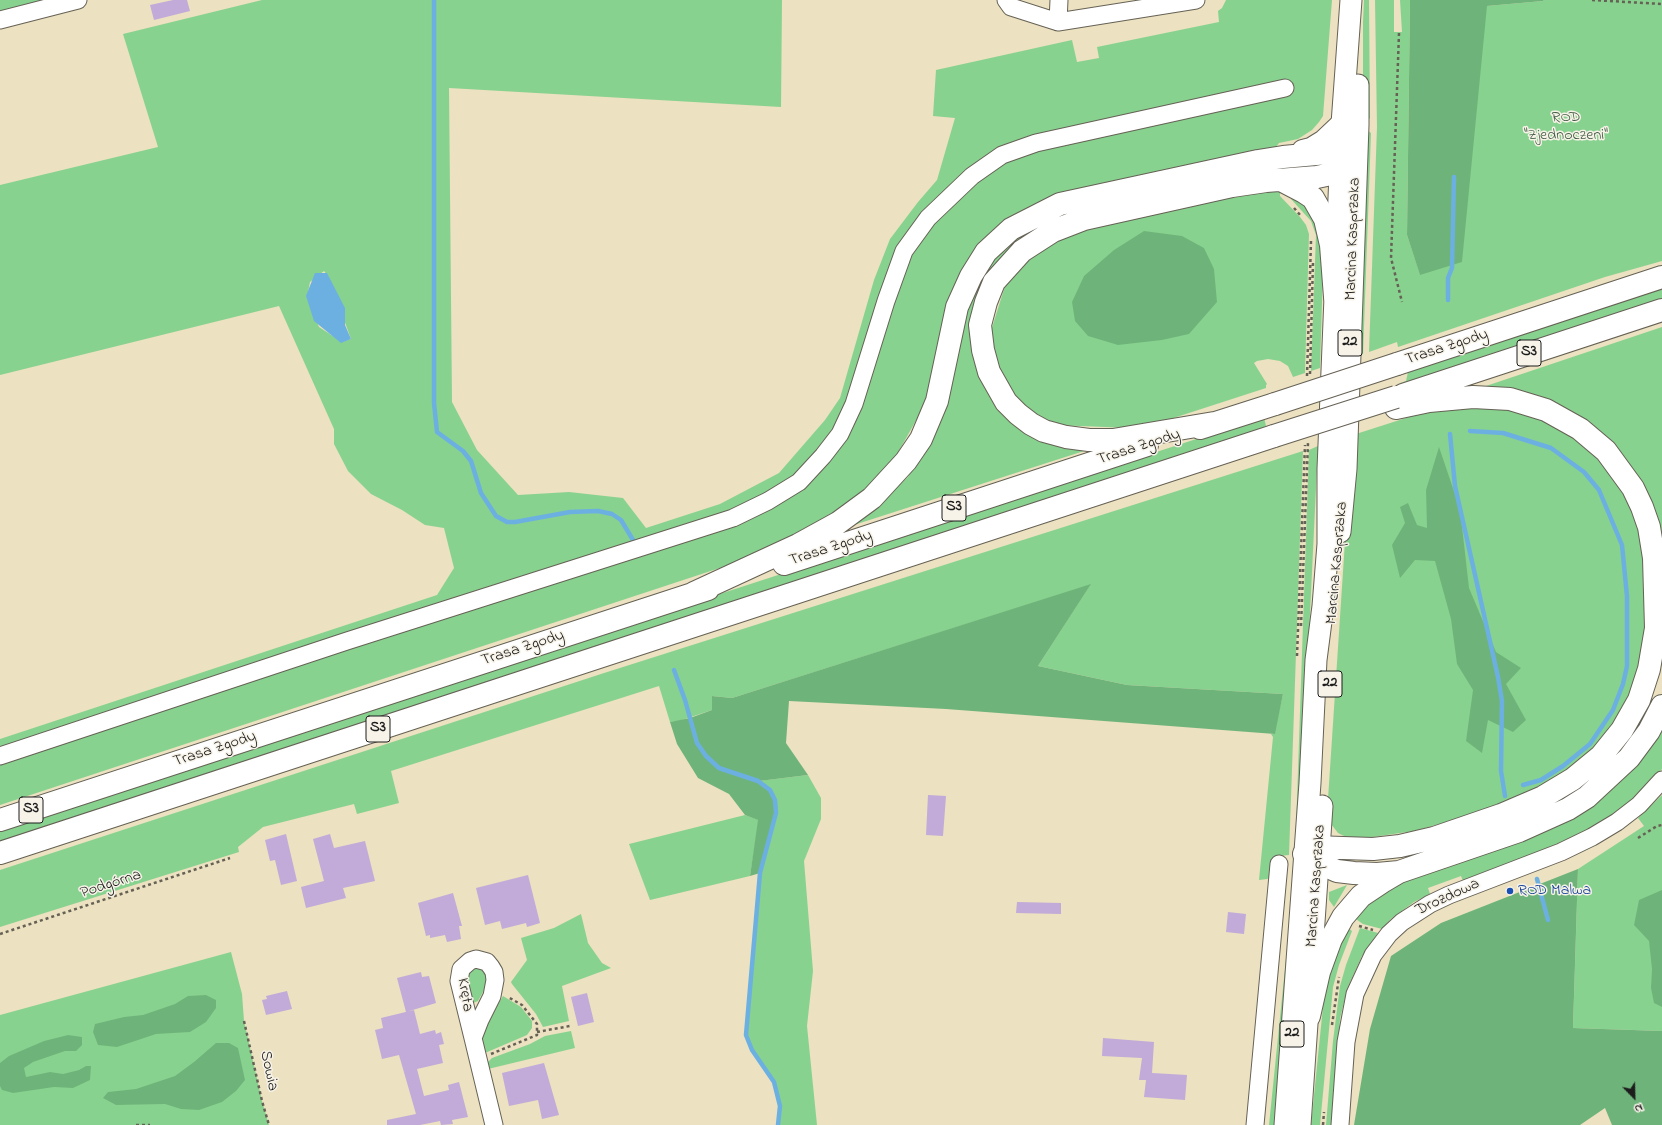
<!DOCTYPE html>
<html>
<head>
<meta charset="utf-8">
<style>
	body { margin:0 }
	#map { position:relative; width:1662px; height:1125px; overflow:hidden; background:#ece1c0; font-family:"Indie Flower",sans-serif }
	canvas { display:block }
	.north { position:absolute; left:1614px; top:1077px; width:40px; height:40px; -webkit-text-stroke:3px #f7f3e8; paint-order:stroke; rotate:157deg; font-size:11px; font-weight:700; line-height:16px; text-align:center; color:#1c1c1c }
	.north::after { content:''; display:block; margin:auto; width:14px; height:18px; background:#1c1c1c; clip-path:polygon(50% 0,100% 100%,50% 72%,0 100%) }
</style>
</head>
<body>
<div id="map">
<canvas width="1662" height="1125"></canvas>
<div class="north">N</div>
</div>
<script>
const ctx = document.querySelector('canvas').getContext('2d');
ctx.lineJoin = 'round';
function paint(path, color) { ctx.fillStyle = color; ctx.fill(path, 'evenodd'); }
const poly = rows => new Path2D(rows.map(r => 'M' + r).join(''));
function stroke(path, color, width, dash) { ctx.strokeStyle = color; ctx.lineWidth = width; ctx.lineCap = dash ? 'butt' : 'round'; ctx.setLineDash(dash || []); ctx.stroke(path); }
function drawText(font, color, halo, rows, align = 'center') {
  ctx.font = font + ' "Indie Flower",sans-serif'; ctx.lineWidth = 3; ctx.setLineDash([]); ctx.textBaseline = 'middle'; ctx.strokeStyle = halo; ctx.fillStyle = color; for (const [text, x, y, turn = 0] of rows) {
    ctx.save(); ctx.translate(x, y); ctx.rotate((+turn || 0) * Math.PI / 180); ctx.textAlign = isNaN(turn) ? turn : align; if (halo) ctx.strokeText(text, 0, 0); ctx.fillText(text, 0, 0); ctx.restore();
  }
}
paint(poly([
	[0,0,71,0,0,20],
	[262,0,782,0,781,107,449,88,452,402,477,450,518,495,569,492,623,498,646,528,720,504,779,473,825,420,840,398,874,280,890,239,918,202,937,180,955,118,933,116,936,70,1072,40,1077,62,1099,58,1097,47,1219,22,1218,11,1222,8,1226,0,1332,0,1323,116,1319,122,1312,130,1298,139,1279,143,1276,147,1154,176,983,246,942,346,923,408,891,465,853,503,803,535,738,562,0,805,0,739,437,595,454,568,444,528,425,525,402,510,371,494,348,471,334,444,334,429,279,306,0,375,0,185,158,147,123,34],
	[324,271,328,276,351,339,342,342,319,327,307,298,310,282],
	[1364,0,1369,0,1370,118,1367,121,1363,121,1363,22],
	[1375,0,1394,0,1394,32,1402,32,1400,0,1410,0,1407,235,1420,274,1464,8,1543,1,1544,0,1662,0,1662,261,1605,277,1398,347,1397,342,1369,352,1377,127],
	[1368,131,1371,133,1363,354,1354,357],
	[1278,165,1279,173,1057,221,998,264,984,383,1082,447,1084,451,857,524,857,521,908,477,947,403,966,311,977,283,996,256,1012,240,1056,214],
	[1272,188,1280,189,1280,196,1300,217,1306,225,1309,234,1305,373,1293,377,1288,366,1280,361,1268,359,1257,361,1254,363,1267,384,1266,385,1266,388,1155,424,1131,428,1054,425,1014,400,993,366,990,334,1005,286,1023,261,1054,241,1102,223],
	[1290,191,1302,198,1324,236,1320,368,1311,371,1316,235,1311,221,1291,199],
	[1662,286,1662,300,1438,374,1397,384,1406,381,1408,372,1397,376],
	[1662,327,1662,590,1622,458,1483,387],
	[1471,407,1515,410,1547,420,1581,441,1610,470,1634,506,1643,542,1645,640,1641,674,1625,715,1600,748,1554,782,1490,810,1414,831,1352,840,1338,833,1331,824,1328,799,1348,496,1356,434,1437,408],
	[1264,417,1266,426,1236,439,0,844,0,828],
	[1318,446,1297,886,1294,886,1309,450],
	[1303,451,1289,855,1277,856,1275,871,1271,877,1267,879,1259,880,1273,737,1271,734,1274,734,1283,694,1127,685,1038,666,1090,585,732,698,712,696,712,710,679,721,670,722,659,686,391,771,399,803,357,814,354,804,263,827,238,847,239,852,0,927,0,870,601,674],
	[1662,724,1662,769,1638,795,1609,820,1573,840,1517,862,1463,881,1461,876,1428,888,1430,894,1414,902,1391,919,1382,929,1363,924,1353,917,1381,890,1516,839],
	[808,775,821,798,821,819,804,861,813,971,807,1026,817,1125,778,1125,780,1106,774,1082,752,1050,746,1035,760,873,776,813,775,800,770,790,758,781],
	[1662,795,1662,1031,1573,1028,1578,869,1644,826,1638,818],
	[745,815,759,820,750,876,650,900,629,844],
	[1347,885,1334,907,1329,900,1329,892],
	[1292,900,1277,1125,1269,1125],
	[581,914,588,943,602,963,611,968,562,986,569,1021,543,1027,536,1014,512,984,511,982,527,960,521,938,554,928],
	[1347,927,1352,931,1339,965,1333,987,1320,1125,1311,1125,1325,987],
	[1360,928,1378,933,1362,956,1347,989,1340,1019,1332,1125,1326,1125,1333,1041,1340,986,1346,965],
	[231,952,242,994,244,1021,262,1101,269,1125,0,1125,0,1015],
	[473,966,486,969,488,983,478,1001,473,1003,470,1000,467,973],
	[503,996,521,1007,532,1021,532,1028,527,1035,485,1053,481,1049,484,1028],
	[571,1031,575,1048,488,1069,488,1062,492,1058,530,1044,545,1036]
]), '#88d28f');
paint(poly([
	[1410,0,1544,0,1543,1,1487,6,1462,262,1420,275,1407,235],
	[1144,231,1182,236,1204,248,1214,269,1217,302,1189,334,1162,340,1118,345,1088,336,1075,321,1072,302,1084,276,1114,250],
	[1439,447,1460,509,1469,588,1496,652,1521,668,1506,684,1526,720,1513,732,1488,720,1482,753,1466,741,1473,690,1457,664,1451,619,1435,561,1415,560,1400,578,1392,545,1405,523,1400,507,1408,503,1417,525,1427,528,1426,490],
	[1091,584,1038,666,1127,685,1283,694,1275,734,946,709,789,701,786,743,808,775,759,781,770,790,775,800,776,813,760,873,750,876,758,820,745,815,729,794,698,778,677,744,670,722,690,718,712,710,712,696,732,698],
	[1578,869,1573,1028,1662,1031,1662,1125,1612,1125,1605,1108,1580,1125,1354,1125,1370,1029,1391,956,1441,923],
	[1662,890,1662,1007,1654,1003,1651,988,1652,969,1649,941,1634,925,1639,900],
	[206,995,216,1000,216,1008,206,1022,190,1032,156,1034,117,1047,98,1045,93,1032,95,1024,124,1017,143,1015,175,1004,188,996],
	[68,1035,82,1037,82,1045,76,1051,65,1051,33,1062,24,1068,26,1077,50,1072,63,1074,79,1070,86,1066,91,1066,90,1080,73,1088,54,1087,13,1093,2,1090,0,1086,0,1063,9,1056,44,1041],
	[216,1043,229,1043,238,1048,245,1080,236,1091,222,1102,199,1110,181,1109,165,1104,116,1105,103,1098,108,1092,136,1089,175,1076,194,1062]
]), '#6eb47a');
paint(poly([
	[315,273,327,273,345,308,345,325,351,339,341,343,314,321,306,296]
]), '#6cb0e1');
stroke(poly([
	[434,0,434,403,437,432,463,451,471,461,481,493,496,516,507,522,515,522,570,512,598,511,612,514,621,520,633,540],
	[1448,300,1448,278,1452,268,1454,177],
	[1470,431,1503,433,1551,448,1584,472,1599,490,1622,545,1627,596,1627,666,1623,684,1613,710,1590,744,1563,766,1541,780,1523,785],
	[1450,434,1455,486,1498,677,1502,701,1501,771,1505,796],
	[674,670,685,700,697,743,706,756,719,768,758,781,770,790,775,800,776,813,760,873,746,1035,752,1050,774,1082,780,1106,778,1125],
	[1537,879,1548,920]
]), '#6cb0e1', 4.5);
paint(poly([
	[173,0,187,0,190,11,154,20,150,5],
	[928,795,946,796,943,836,926,835],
	[286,834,297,881,281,885,275,860,270,861,265,840],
	[330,834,334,848,365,841,375,881,343,888,346,898,306,908,301,887,324,881,313,839],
	[528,875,540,923,527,927,526,923,502,929,500,921,485,925,476,888],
	[453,893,462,926,459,926,461,939,447,942,445,935,430,938,430,935,426,936,418,903],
	[1017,902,1061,903,1061,914,1016,913],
	[1228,912,1246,914,1244,934,1226,932],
	[421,972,422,977,429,976,436,1003,406,1012,397,978],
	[287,991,292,1009,266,1015,262,1000,267,999,266,996],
	[587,993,594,1022,578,1026,571,997],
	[414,1010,420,1034,435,1030,436,1034,441,1032,444,1044,439,1045,443,1063,417,1069,424,1096,449,1090,448,1085,459,1082,468,1117,452,1120,453,1124,441,1125,440,1121,420,1125,387,1125,387,1120,416,1114,399,1055,382,1059,375,1030,383,1028,381,1018],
	[1103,1038,1154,1042,1152,1073,1187,1075,1185,1100,1144,1097,1146,1080,1139,1080,1142,1058,1102,1056],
	[544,1063,559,1115,542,1119,538,1100,509,1106,502,1073]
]), '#c2aad9');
const minor = poly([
	[1006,0,1011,7,1058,22,1196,0],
	[0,20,78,0],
	[1058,22,1059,0],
	[0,756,347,641,733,518,768,501,799,482,823,456,840,434,854,404,886,301,904,251,928,218,972,176,1002,155,1036,143,1285,88],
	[473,1038,480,1020,492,996,495,980,494,972,491,967,487,962,476,959,470,961,461,969,459,981,473,1038,494,1125],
	[1255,1125,1279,864],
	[1340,1125,1346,1042,1355,994,1373,955,1389,934,1402,922,1430,904,1449,895,1561,852,1592,837,1617,822,1639,805,1662,780]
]);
const major = poly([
	[1340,532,1346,469,1358,125,1358,85],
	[1285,1125,1310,783,1316,660,1323,606,1328,544,1328,469,1335,297,1342,124,1351,0],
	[1300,1125,1322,806]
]);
const highway = poly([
	[1303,151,1311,149,1324,141,1342,124],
	[1281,180,1304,192,1313,198,1325,219,1331,245,1335,297],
	[1397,364,1662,277],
	[1403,395,1662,310],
	[1396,408,1429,401,1473,397,1510,399,1546,410,1580,429,1606,451,1633,488,1642,507,1649,527,1654,558,1656,628,1649,669,1639,700,1622,730,1601,756,1573,779,1543,797,1501,815,1434,838,1400,846,1373,849,1313,847,1308,850,1304,854,1310,859,1337,871,1354,873,1377,874,1399,872],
	[1200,428,1275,404],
	[784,564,1147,445],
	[694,593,798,545,838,523,872,498,906,461,921,439,937,401,957,307,971,276,986,252,1011,229,1060,204,1258,161,1283,157,1327,153,1341,154,1352,159,1356,163,1353,166,1340,172,1317,177,1266,181,1232,186,1084,219,1053,231,1022,251,994,282,986,302,980,325,983,350,989,372,1006,402,1018,414,1031,424,1044,431,1066,437,1089,440,1113,440,1214,423],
	[0,820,708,589],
	[0,853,1274,436],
	[1309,1016,1319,972,1331,939,1343,917,1361,896,1382,882,1399,872,1519,831,1568,809,1587,797,1629,758,1649,731,1662,706]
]);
stroke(minor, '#656155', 19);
stroke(major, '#656155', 23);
stroke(highway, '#656155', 24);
stroke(poly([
	[1592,0,1662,4],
	[1399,33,1391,258,1402,302],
	[1294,208,1301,216],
	[1310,374,1313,263],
	[1307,376,1311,241],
	[1301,626,1308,443],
	[1297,656,1305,445],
	[1638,838,1657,826,1662,825],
	[1359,926,1373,930],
	[0,934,230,858],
	[244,1021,262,1101,269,1125],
	[1332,1025,1339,977],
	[537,1032,570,1026],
	[491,1054,537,1035,537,1024,522,1005,508,997],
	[136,1125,150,1125],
	[1323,1125,1324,1112]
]), '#656155', 2.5, [3, 3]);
stroke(minor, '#fff', 17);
stroke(major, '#fff', 21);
stroke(highway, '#fff', 22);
const highwayBridge = poly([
	[1275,404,1397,364],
	[1274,436,1396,397]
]);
stroke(highwayBridge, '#656155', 24, []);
stroke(highwayBridge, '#fff', 22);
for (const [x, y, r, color] of [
	[1510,891,4,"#1a4fb4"]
]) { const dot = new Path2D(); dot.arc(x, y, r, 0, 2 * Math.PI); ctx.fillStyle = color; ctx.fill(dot); stroke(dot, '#f7f3e8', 1.5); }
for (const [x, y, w] of [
	[1350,343,24],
	[1529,353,24],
	[954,508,24],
	[1330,684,24],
	[378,729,24],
	[31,810,24],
	[1292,1034,24]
]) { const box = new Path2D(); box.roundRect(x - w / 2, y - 13, w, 26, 3); ctx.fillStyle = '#f7f3e8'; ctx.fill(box); stroke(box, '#1c1c1c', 1); }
drawText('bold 15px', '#1c1c1c', null, [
	["22",1350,343],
	["S3",1529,353],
	["S3",954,508],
	["22",1330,684],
	["S3",378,729],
	["S3",31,810],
	["22",1292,1034]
]);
drawText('16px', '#425c44', '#f7f3e8', [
	["ROD",1566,118],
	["\"Zjednoczeni\"",1566,136]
]);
drawText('16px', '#1c1c1c', '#f7f3e8', [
	["Marcina Kasprzaka",1354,239,-88],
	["Trasa Zgody",1447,348,-18],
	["Trasa Zgody",1139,448,-18],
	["Trasa Zgody",831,549,-18],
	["Marcina Kasprzaka",1338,563,-85],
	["Trasa Zgody",523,649,-18],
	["Trasa Zgody",215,750,-18],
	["Podgórna",111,885,-18],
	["Marcina Kasprzaka",1317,886,-86],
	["Drozdowa",1448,898,-25],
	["Kręta",464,995,80],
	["Sowia",268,1071,78]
]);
drawText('16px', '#164399', '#f7f3e8', [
	["ROD Malwa",1518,891]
], 'left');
</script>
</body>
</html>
